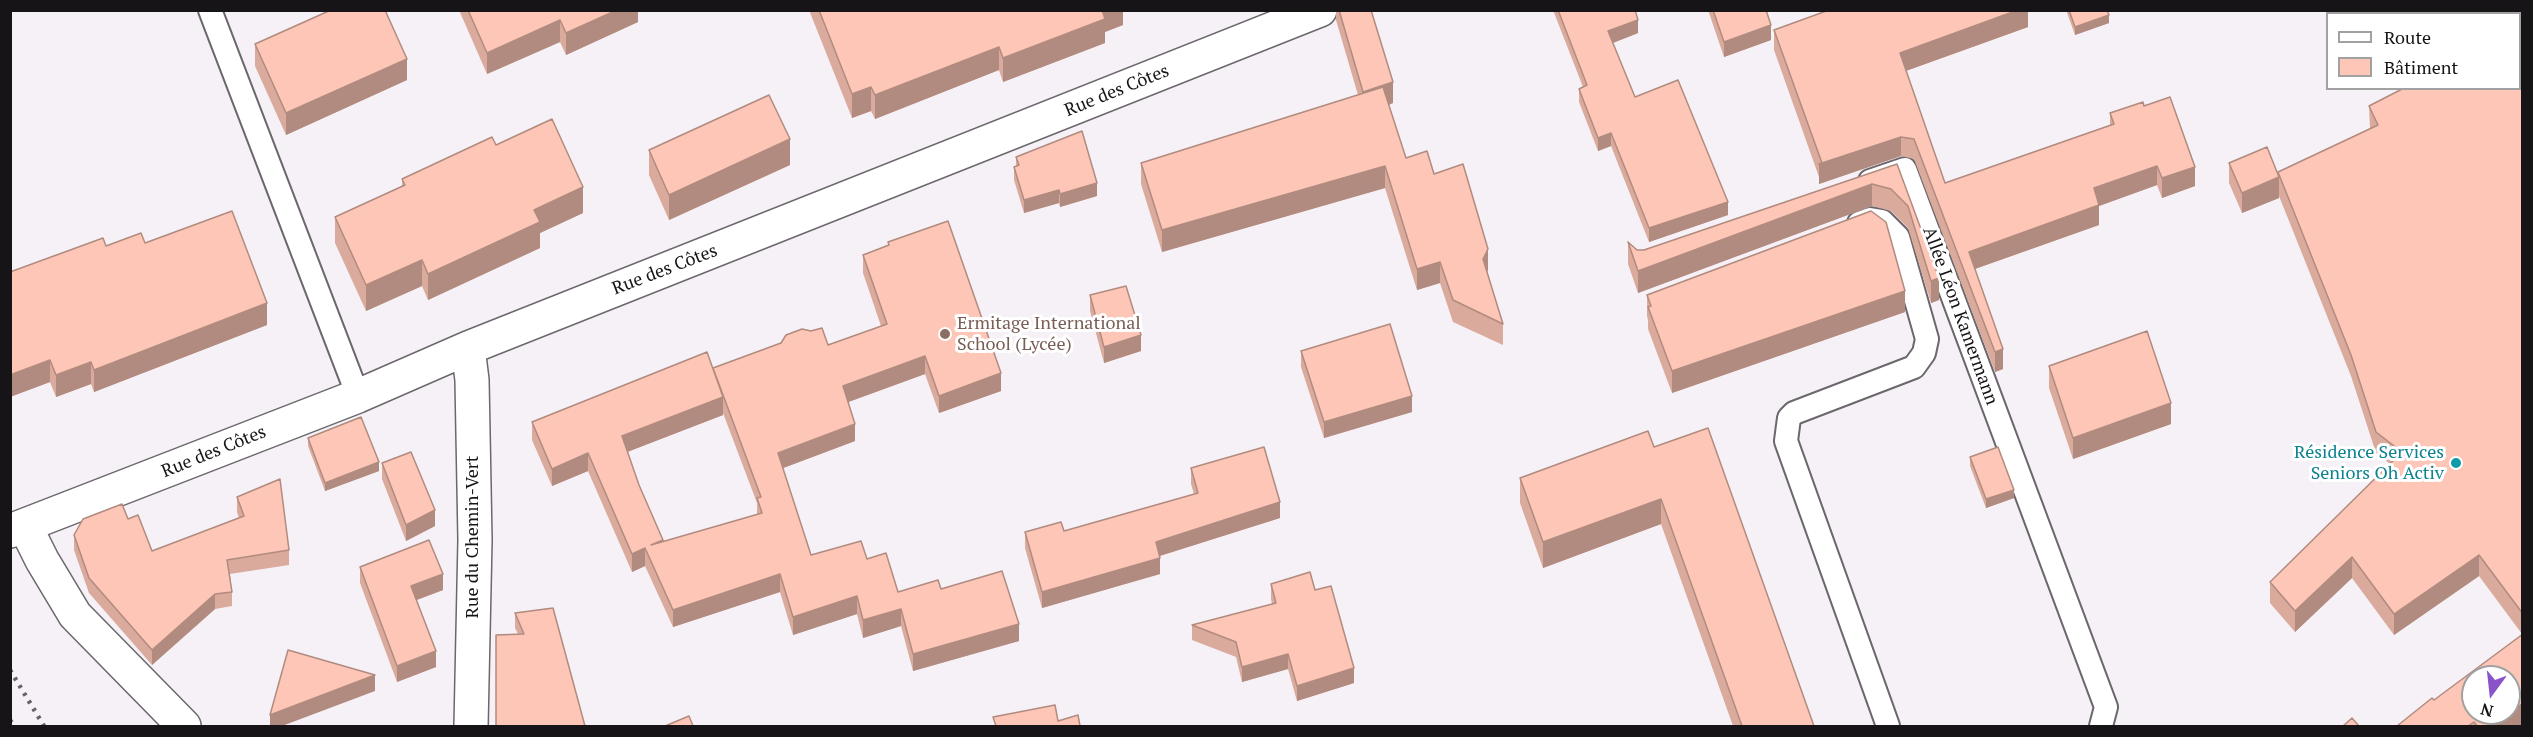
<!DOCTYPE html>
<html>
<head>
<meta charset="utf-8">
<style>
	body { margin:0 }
	#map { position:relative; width:2533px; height:737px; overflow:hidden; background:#f6f1f7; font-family:"PT Serif",serif }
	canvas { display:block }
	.frame { position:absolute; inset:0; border:12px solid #161417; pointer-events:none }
	.legend { position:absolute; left:2326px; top:12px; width:195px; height:78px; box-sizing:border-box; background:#fff; border:2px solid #a2a1a2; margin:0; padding:8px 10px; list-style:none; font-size:18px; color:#161417 }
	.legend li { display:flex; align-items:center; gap:12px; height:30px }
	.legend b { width:30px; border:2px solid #a2a1a2 }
	.north { position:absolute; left:2461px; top:665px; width:60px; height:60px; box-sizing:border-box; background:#fff; border:2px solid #a2a1a2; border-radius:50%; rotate:195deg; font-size:16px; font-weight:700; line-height:24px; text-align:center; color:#161417 }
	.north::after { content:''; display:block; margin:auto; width:21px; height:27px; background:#8a53ca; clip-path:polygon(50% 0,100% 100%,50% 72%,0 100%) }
</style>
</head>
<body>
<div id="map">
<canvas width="2533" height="737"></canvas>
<div class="frame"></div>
<ul class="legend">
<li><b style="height:8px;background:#fff"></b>Route</li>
<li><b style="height:16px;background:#fdc6b6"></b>Bâtiment</li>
</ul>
<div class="north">N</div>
</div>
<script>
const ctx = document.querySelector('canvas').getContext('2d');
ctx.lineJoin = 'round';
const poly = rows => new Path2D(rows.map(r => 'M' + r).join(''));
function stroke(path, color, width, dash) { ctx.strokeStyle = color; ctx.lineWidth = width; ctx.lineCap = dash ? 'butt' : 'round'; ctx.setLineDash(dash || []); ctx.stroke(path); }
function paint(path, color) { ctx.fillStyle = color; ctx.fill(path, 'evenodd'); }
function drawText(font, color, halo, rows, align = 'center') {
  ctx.font = font + ' "PT Serif",serif'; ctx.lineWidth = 6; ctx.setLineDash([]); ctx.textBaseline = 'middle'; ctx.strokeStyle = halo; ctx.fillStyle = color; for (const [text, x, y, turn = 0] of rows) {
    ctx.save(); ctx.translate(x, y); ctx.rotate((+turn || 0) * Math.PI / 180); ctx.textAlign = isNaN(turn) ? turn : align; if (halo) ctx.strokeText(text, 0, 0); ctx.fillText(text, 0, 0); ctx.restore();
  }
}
const lane = poly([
	[210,10,358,396],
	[1870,181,1905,169,2106,707,2101,726],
	[1859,223,1870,219,1882,221,1898,237,1927,339,1924,353,1914,367,1794,413,1789,418,1786,441,1888,726]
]);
const street = poly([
	[468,348,472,380,475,540,471,726],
	[25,526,42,560,75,615,184,726],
	[10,531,358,396,468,348,1320,10]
]);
stroke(lane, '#6b676c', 26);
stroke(street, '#6b676c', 36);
stroke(lane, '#fff', 22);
stroke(street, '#fff', 33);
stroke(poly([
	[10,670,44,726],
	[10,720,14,726]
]), '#666367', 4.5, [3, 6]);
paint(poly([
	[459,10,638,10,638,22,566,55,560,42,487,74],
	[809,10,1123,10,1123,25,1105,32,1105,43,1003,82,999,70,875,119,871,111,852,118],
	[1336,10,1371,10,1393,103,1389,105,1406,158,1434,174,1488,270,1487,272,1503,324,1503,345,1453,322,1440,283,1417,290,1385,188,1162,252,1141,184,1141,163,1358,95,1336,20],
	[1553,10,1635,10,1638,33,1612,43,1635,97,1728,215,1649,242,1611,146,1598,151,1579,102,1579,89,1583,87],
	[1708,10,1766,10,1771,40,1724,57],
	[2028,10,2028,27,1906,71,1945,183,2110,125,2110,113,2144,106,2195,186,2162,198,2157,185,2099,206,2099,225,1975,269,2003,369,1995,372,1914,159,1901,156,1819,184,1819,177,1774,50,1774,30],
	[2066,10,2107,10,2109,23,2075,35],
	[2390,10,2486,10,2488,14,2392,14],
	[2523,27,2523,724,2519,726,2397,726,2434,700,2522,634,2479,576,2394,635,2352,578,2295,632,2270,603,2270,582,2390,464,2376,453,2351,376,2279,196,2279,198,2242,213,2229,183,2229,163,2278,174,2370,129,2369,106,2520,88],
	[255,44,407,80,286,135,255,66],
	[496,145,583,213,540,233,540,248,428,300,422,286,366,311,335,243,335,217,402,186,402,179],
	[649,150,790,165,669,220,649,175],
	[1016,157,1097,196,1060,207,1059,203,1024,213,1014,180,1014,167,1016,166],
	[1897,164,1939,300,1931,303,1908,228,1891,211,1872,206,1638,293,1628,264,1628,242,1637,250,1644,250],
	[888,242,1001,391,939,413,925,374,848,402,855,441,783,468,811,555,867,559,898,592,1019,641,913,671,901,626,863,638,857,614,793,635,780,592,673,627,645,566,632,572,588,471,552,486,532,440,532,422,713,370,828,345,881,326,863,273,863,255,888,246],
	[723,413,757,503,757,514,663,542,639,485,627,452,723,415],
	[145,243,267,325,94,392,91,384,56,397,50,382,10,397,106,246],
	[1090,295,1141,351,1104,363,1090,311],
	[1647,295,1905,312,1672,393,1648,329,1648,320,1647,316],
	[1301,351,1412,412,1324,438,1301,367],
	[2049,366,2171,424,2073,459,2049,388],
	[308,438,379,471,325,491,308,446],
	[1654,447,1814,726,1733,726,1661,524,1543,568,1520,503,1520,478],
	[1970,457,2014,498,1986,508,1970,466],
	[382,463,435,526,406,541,382,479],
	[1191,468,1280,518,1160,556,1160,574,1042,608,1025,548,1025,532,1064,531,1194,494,1191,484],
	[237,497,289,550,289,565,230,574,232,592,232,606,215,609,152,665,89,593,74,550,74,535,128,519,152,551,239,518,237,512],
	[360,567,443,590,417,600,436,667,397,682,360,583],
	[1271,584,1315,590,1354,683,1297,701,1288,669,1242,682,1236,657,1192,640,1192,625,1272,604,1271,599],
	[515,613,585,726,518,634,515,628]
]), '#daaa9d');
paint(poly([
	[617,10,638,10,638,22,566,55,566,33],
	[1102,10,1123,10,1123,25,1105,32,1105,43,1003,82,1003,58],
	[2018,10,2028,10,2028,27,1900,73,1900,53],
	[2109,15,2109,23,2075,35,2075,27],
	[560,20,560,42,487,74,487,53],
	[1638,20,1638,33,1608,45,1608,31],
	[1771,25,1771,40,1724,57,1724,42],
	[999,47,999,70,875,119,875,95],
	[407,59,407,80,286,135,286,113],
	[1393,82,1393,103,1363,114,1363,92],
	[871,87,871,111,852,118,852,94],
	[1611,133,1611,146,1598,151,1598,138],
	[1901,137,1901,156,1819,184,1819,164],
	[790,139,790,165,669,220,669,195],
	[1385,166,1385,188,1162,252,1162,230],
	[2157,166,2157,185,2099,206,2099,225,1969,271,1969,252,2094,188],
	[2195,167,2195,186,2162,198,2162,178],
	[2279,177,2279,198,2242,213,2242,193],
	[1097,183,1097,196,1060,207,1060,194],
	[1872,184,1872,206,1638,293,1638,271],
	[583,187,583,213,540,233,540,248,428,300,428,274,534,210],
	[1059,190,1059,203,1024,213,1024,200],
	[1728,202,1728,215,1649,242,1649,228],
	[1488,249,1488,270,1483,280,1483,259],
	[422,260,422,286,366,311,366,285],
	[1440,262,1440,283,1417,290,1417,269],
	[1939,278,1939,300,1931,303,1931,281],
	[1905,291,1905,312,1672,393,1672,371],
	[267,303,267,325,94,392,94,370],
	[1141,335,1141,351,1104,363,1104,347],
	[2003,349,2003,369,1995,372,1995,352],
	[925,356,925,374,843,404,843,386],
	[50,360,50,382,10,397,10,375],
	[91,362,91,384,56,397,56,375],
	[1001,373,1001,391,939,413,939,396],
	[1412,396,1412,412,1324,438,1324,422],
	[723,397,723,415,622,454,622,436],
	[2171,403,2171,424,2073,459,2073,438],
	[855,424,855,441,778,470,778,453],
	[588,453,588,471,552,486,552,469],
	[379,462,379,471,325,491,325,483],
	[2014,490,2014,498,1986,508,1986,499],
	[1661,499,1661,524,1543,568,1543,542],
	[1280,502,1280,518,1156,557,1156,542],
	[435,510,435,526,406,541,406,525],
	[645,548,645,566,632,572,632,554],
	[2479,555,2479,576,2394,635,2394,614],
	[2352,557,2352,578,2295,632,2295,611],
	[1160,558,1160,574,1042,608,1042,592],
	[443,574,443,590,411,602,411,586],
	[780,574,780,592,673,627,673,610],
	[215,594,215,609,152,665,152,650],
	[857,596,857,614,793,635,793,617],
	[901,609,901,626,863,638,863,620],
	[1019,624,1019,641,913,671,913,654],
	[436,651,436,667,397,682,397,666],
	[1288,654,1288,669,1242,682,1242,667],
	[1354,668,1354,683,1297,701,1297,686],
	[375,675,375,691,282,726,270,726,270,715],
	[2523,703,2523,724,2519,726,2490,726]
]), '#b18b7f');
const building = poly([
	[331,10,385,10,407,59,286,113,255,44,331,10],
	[468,10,617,10,566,33,560,20,487,53,468,10],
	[819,10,1102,10,1105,19,1003,58,999,47,875,95,871,87,852,94,819,10],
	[1339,10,1371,10,1393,82,1363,92,1339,10],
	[1558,10,1635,10,1638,20,1608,31,1635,97,1678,80,1728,202,1649,228,1611,133,1598,138,1579,89,1587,85,1558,10],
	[1713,10,1766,10,1771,25,1724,42,1713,10],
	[1829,10,2018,10,1900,53,1945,183,2114,124,2110,113,2143,102,2144,106,2170,97,2195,167,2162,178,2157,166,2094,188,2099,205,1969,252,2003,349,1995,352,1914,139,1901,137,1819,164,1822,163,1774,30,1829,10],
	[2069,10,2107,10,2109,15,2075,27,2069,10],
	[2402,10,2486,10,2488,14,2404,14,2402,10],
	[2523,27,2523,614,2479,555,2394,614,2352,557,2295,611,2270,582,2402,452,2376,432,2351,355,2278,172,2378,125,2369,106,2404,88,2520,88,2520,29,2523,27],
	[1383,87,1406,158,1427,151,1434,174,1463,164,1488,249,1483,259,1503,324,1453,300,1440,262,1417,269,1385,166,1162,230,1141,163,1383,87],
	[769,95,790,139,669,195,649,150,769,95],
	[552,119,583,187,534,210,540,222,428,274,422,260,366,285,335,217,405,185,402,179,492,137,496,145,552,119],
	[1082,131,1097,183,1060,194,1059,190,1024,200,1014,167,1019,165,1016,157,1082,131],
	[2267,147,2279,177,2242,193,2229,163,2267,147],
	[1897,164,1939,278,1931,281,1908,206,1891,189,1872,184,1638,271,1628,242,1637,250,1644,250,1897,164],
	[232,211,267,303,94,370,91,362,56,375,50,360,10,375,10,272,103,238,106,246,141,233,145,243,232,211],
	[1871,211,1886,222,1905,291,1672,371,1648,307,1651,306,1647,295,1871,211],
	[948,221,1001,373,939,396,925,356,843,386,855,424,778,453,811,555,861,541,867,559,886,553,898,592,938,580,941,589,1002,571,1019,624,913,654,901,609,863,620,857,596,793,617,780,574,673,610,645,548,632,554,588,453,552,469,532,422,707,352,723,397,622,436,639,485,663,540,651,545,762,513,757,498,761,497,713,368,781,343,786,335,802,329,811,331,822,328,828,345,887,324,863,255,889,245,888,242,948,221],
	[1126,286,1141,335,1104,347,1090,295,1126,286],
	[1390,324,1412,396,1324,422,1301,351,1390,324],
	[2147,331,2171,403,2073,438,2049,366,2147,331],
	[361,417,379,462,325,483,308,438,361,417],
	[1708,428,1814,726,1742,726,1661,499,1543,542,1520,478,1648,431,1654,447,1708,428],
	[1264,447,1280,502,1156,542,1160,558,1042,592,1025,532,1061,522,1064,531,1198,493,1191,468,1264,447],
	[1998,447,2014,490,1986,499,1970,457,1998,447],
	[411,452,435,510,406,525,382,463,411,452],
	[280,479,289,550,227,560,232,592,215,594,152,650,89,578,74,535,83,519,122,504,128,519,138,515,152,551,244,516,237,497,280,479],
	[429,540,443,574,411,586,436,651,397,666,360,567,429,540],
	[1310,572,1315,590,1331,586,1354,668,1297,686,1288,654,1242,667,1236,642,1192,625,1276,603,1271,584,1310,572],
	[553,608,585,726,496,726,496,635,524,634,515,613,553,608],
	[2523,634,2523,703,2509,713,2509,677,2473,677,2473,713,2509,713,2490,726,2477,726,2474,722,2468,726,2397,726,2432,698,2434,700,2523,634],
	[288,650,375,675,270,715,288,650],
	[1055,705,1058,721,1078,715,1080,726,996,726,993,717,1055,705],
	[689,716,693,726,665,726,689,716],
	[2352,718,2359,726,2343,726,2352,718]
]);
paint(building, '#fdc6b6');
stroke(building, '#b18b7f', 1.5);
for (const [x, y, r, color] of [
	[945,334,6,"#8d6e63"],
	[2456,463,6,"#0f9aa8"]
]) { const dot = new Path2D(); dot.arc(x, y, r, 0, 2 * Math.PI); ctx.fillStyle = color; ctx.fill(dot); stroke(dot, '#fff', 2); }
drawText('18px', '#161417', '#fff', [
	["Rue des Côtes",1117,91,-22],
	["Rue des Côtes",665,270,-21],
	["Allée Léon Kamermann",1960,316,70],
	["Rue des Côtes",214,452,-22],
	["Rue du Chemin-Vert",473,537,-90]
]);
drawText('18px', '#785e54', '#fff', [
	["Ermitage International",957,324],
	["School (Lycée)",957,345]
], 'left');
drawText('18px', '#0d838f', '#fff', [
	["Résidence Services",2444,453],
	["Seniors Oh Activ",2444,474]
], 'right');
</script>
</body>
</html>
